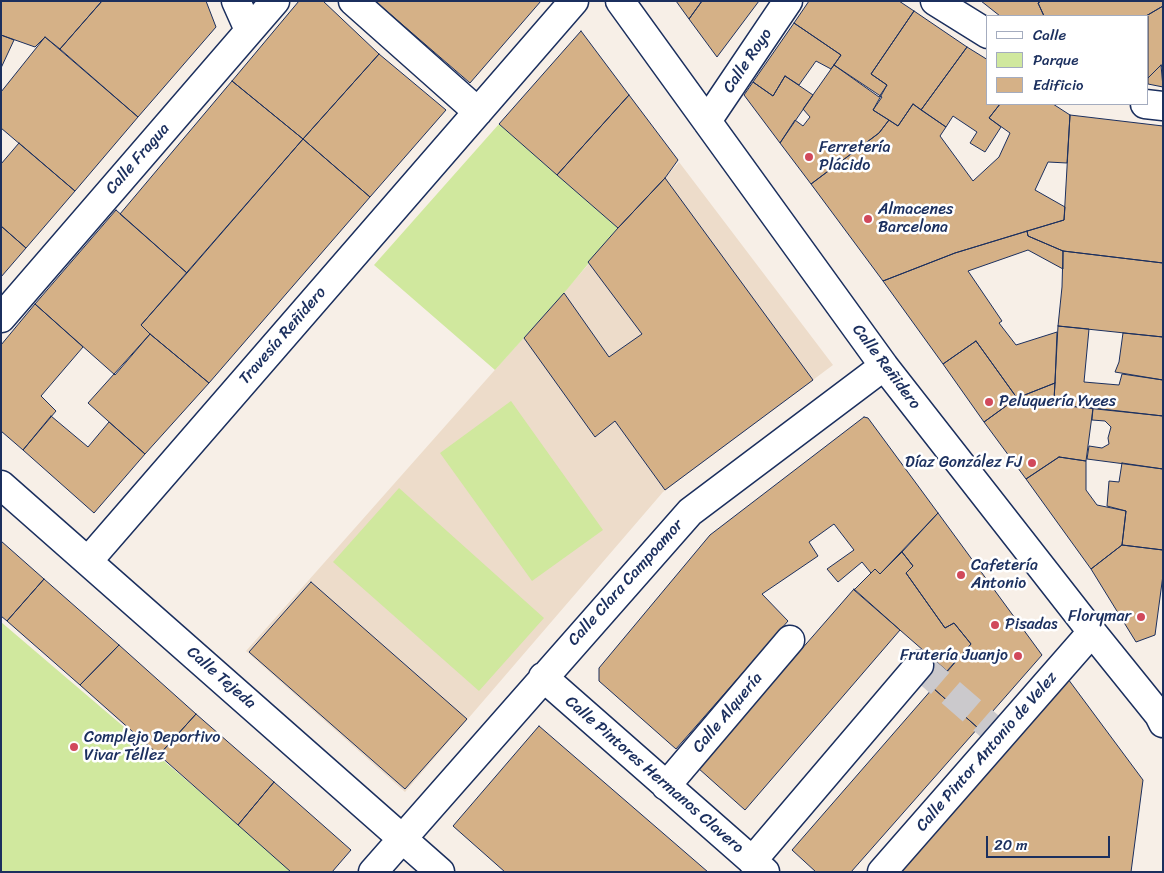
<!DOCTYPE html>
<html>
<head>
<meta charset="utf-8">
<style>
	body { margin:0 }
	#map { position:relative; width:1164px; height:873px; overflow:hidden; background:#f7efe7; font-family:Sriracha,sans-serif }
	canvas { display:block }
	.frame { position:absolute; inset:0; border:2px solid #1b2f5e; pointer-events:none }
	.legend { position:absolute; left:986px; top:15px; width:162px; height:90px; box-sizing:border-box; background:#fff; border:1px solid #a4acbf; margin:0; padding:6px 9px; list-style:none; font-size:15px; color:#1b2f5e }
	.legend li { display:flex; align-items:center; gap:10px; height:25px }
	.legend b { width:25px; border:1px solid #a4acbf }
	.scale { position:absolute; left:986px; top:836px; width:124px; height:22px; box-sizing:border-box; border:2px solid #1b2f5e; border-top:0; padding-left:6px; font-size:15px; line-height:18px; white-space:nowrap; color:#1b2f5e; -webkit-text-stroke:4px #fff; paint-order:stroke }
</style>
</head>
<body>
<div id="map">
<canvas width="1164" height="873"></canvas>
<div class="frame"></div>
<ul class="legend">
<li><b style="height:6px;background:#fff"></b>Calle</li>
<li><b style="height:14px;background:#d0e89e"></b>Parque</li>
<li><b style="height:14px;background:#d5b187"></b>Edificio</li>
</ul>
<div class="scale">20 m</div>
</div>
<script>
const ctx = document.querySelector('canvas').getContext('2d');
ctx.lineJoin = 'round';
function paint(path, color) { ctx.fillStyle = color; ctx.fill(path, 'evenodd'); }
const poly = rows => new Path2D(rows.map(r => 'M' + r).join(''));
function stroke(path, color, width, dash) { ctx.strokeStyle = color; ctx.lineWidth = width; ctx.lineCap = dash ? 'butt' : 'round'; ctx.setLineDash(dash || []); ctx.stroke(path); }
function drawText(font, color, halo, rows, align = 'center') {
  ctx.font = font + ' Sriracha,sans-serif'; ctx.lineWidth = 5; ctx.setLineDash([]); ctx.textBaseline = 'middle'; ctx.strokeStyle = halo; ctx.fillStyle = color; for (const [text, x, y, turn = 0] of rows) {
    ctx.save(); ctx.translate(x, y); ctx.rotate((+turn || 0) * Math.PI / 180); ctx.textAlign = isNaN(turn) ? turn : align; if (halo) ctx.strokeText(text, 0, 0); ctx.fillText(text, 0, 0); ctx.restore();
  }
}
paint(poly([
	[679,162,833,365,663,492,405,792,246,651]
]), '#eddcca');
paint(poly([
	[499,124,618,228,564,293,495,370,374,265],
	[511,401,603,530,532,581,440,453],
	[399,488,544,618,479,691,333,562],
	[1,622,294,872,1,872]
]), '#d0e89e');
const building = poly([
	[1,1,102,1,60,49,45,37,35,47,1,35,1,1],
	[102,1,206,1,216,27,138,117,60,49,102,1],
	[299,1,323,1,379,54,303,139,232,81,299,1],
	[375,1,541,1,470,83,375,1],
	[676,1,702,1,689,19,676,1],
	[702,1,759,1,717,57,689,19,702,1],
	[809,1,899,1,914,11,871,74,887,85,879,97,834,65,841,55,794,23,809,1],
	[981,1,1041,1,1038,3,1044,16,1000,16,981,1],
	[1041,1,1163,1,1163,6,1146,16,1044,16,1038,3,1041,1],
	[1163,6,1163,69,1161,65,1148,78,1148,16,1146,16,1163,6],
	[914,11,967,47,921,110,913,104,898,126,873,110,887,85,871,74,914,11],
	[794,23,841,55,831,69,816,61,799,85,785,76,773,96,753,82,794,23],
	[581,31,629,95,557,175,499,124,581,31],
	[1,35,14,40,1,68,1,35],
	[45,37,138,117,75,191,1,128,1,92,45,37],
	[967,47,988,60,988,104,1000,104,989,118,1001,127,985,152,970,143,977,132,953,116,946,127,921,110,967,47],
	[379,54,446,110,370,197,303,139,379,54],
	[834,65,882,97,873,110,889,120,879,133,811,184,780,143,795,120,803,126,810,117,803,109,834,65],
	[1161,65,1163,87,1148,84,1148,78,1161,65],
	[785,76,813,95,780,143,744,95,753,82,773,96,785,76],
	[232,81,303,139,187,273,120,214,232,81],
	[629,95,678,160,665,178,618,228,557,175,629,95],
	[913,104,946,127,940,136,973,181,999,157,1010,133,989,118,1000,104,1053,104,1070,115,1067,163,1048,162,1035,190,1065,207,1064,220,955,253,883,281,811,184,879,133,889,120,898,126,913,104],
	[1070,115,1163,126,1163,263,1063,251,1028,236,1027,231,1064,220,1070,115],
	[303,139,370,197,209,383,150,334,141,325,303,139],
	[19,143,75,191,26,248,1,226,1,164,19,143],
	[665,178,813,380,665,490,615,421,595,437,524,338,564,293,609,357,642,334,588,262,618,228,665,178],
	[116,210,187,273,141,325,150,334,115,375,35,304,116,210],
	[1,226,26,248,1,277,1,226],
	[1027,231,1028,236,1063,251,1063,269,1028,250,968,271,1002,321,999,323,1016,345,1057,332,1055,383,1017,398,976,341,943,364,883,281,955,253,1027,231],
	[1063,251,1163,263,1163,337,1058,326,1062,287,1063,251],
	[35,304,83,347,41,396,56,411,23,450,1,431,1,345,35,304],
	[1058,326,1089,329,1084,382,1119,385,1122,374,1163,380,1163,416,1058,405,1054,400,1058,326],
	[1123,333,1163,337,1163,380,1115,372,1119,362,1123,333],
	[150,334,209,383,145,454,88,403,150,334],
	[976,341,1017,398,984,422,943,364,976,341],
	[1055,383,1054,400,1058,405,1093,408,1086,461,1059,457,1026,479,984,422,1017,398,1055,383],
	[1093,408,1163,416,1163,469,1087,459,1089,446,1102,448,1109,444,1108,438,1111,427,1105,421,1092,420,1093,408],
	[51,416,88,447,109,422,145,454,94,513,23,450,51,416],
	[864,417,868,418,938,513,880,574,875,569,871,573,862,562,838,582,827,569,854,550,834,524,809,542,818,556,762,594,788,621,676,749,599,681,599,668,710,535,864,417],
	[1059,457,1086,461,1086,490,1097,505,1126,511,1122,545,1091,569,1026,479,1059,457],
	[1122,463,1163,469,1163,550,1122,545,1126,511,1107,506,1109,481,1119,482,1122,463],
	[938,513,1042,655,978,728,933,688,971,644,954,623,945,628,906,573,913,566,902,552,938,513],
	[1,541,44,579,7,621,1,616,1,541],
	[1122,545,1163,550,1163,575,1155,635,1136,642,1091,569,1122,545],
	[902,552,913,566,906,573,945,628,954,623,971,644,947,671,854,590,875,569,880,574,902,552],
	[44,579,119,645,80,685,7,621,44,579],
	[311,582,467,719,405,789,249,652,311,582],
	[854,589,900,630,745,810,698,768,854,589],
	[119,645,196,714,159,755,80,685,119,645],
	[1068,679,1143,780,1131,872,900,872,1068,679],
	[933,688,978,728,851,872,816,872,792,850,933,688],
	[196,714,274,782,238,825,159,755,196,714],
	[539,726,708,872,505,872,453,826,539,726],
	[274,782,351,850,332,872,291,872,238,825,274,782]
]);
paint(building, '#d5b187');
stroke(building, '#1b2f5e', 1);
stroke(poly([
	[919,665,1001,736]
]), '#cbc9cc', 28, [28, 14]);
const minor = poly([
	[236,1,249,30],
	[353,1,478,112],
	[620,1,884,366,1092,632,1159,715,1163,723],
	[935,1,988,34],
	[1145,104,1163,106],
	[707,121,788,1],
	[1,318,275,1],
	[1,485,440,872],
	[88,561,574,1],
	[543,677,765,872],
	[666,786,790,640],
	[752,861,919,665],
	[373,872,690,512,884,366],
	[882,872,1092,632]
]);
stroke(minor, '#1b2f5e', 31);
stroke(minor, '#fff', 28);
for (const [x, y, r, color] of [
	[809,157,5,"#d1495b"],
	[868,219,5,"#d1495b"],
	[989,402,5,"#d1495b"],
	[1032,463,5,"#d1495b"],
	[961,575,5,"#d1495b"],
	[1141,617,5,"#d1495b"],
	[995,625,5,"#d1495b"],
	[1018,656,5,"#d1495b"],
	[74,747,5,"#d1495b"]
]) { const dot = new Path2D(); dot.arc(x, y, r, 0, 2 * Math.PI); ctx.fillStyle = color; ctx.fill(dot); stroke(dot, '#fff', 2); }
drawText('16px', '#1b2f5e', '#fff', [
	["Calle Royo",748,61,-56],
	["Calle Fragua",138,159,-49],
	["Travesía Reñidero",283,336,-49],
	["Calle Reñidero",886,367,53],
	["Calle Clara Campoamor",626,583,-48],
	["Calle Tejeda",221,678,41],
	["Calle Alquería",728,713,-50],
	["Calle Pintor Antonio de Velez",987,752,-49],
	["Calle Pintores Hermanos Clavero",654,775,41]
]);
drawText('16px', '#1b2f5e', '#fff', [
	["Ferretería",819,148],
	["Plácido",819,166],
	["Almacenes",878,210],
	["Barcelona",878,228],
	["Peluquería Yvees",999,402],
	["Díaz González FJ",1022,463,"right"],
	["Cafetería",971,566],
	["Antonio",971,584],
	["Florymar",1131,617,"right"],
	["Pisadas",1005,625],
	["Frutería Juanjo",1008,656,"right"],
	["Complejo Deportivo",84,738],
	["Vivar Téllez",84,756]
], 'left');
</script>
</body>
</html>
